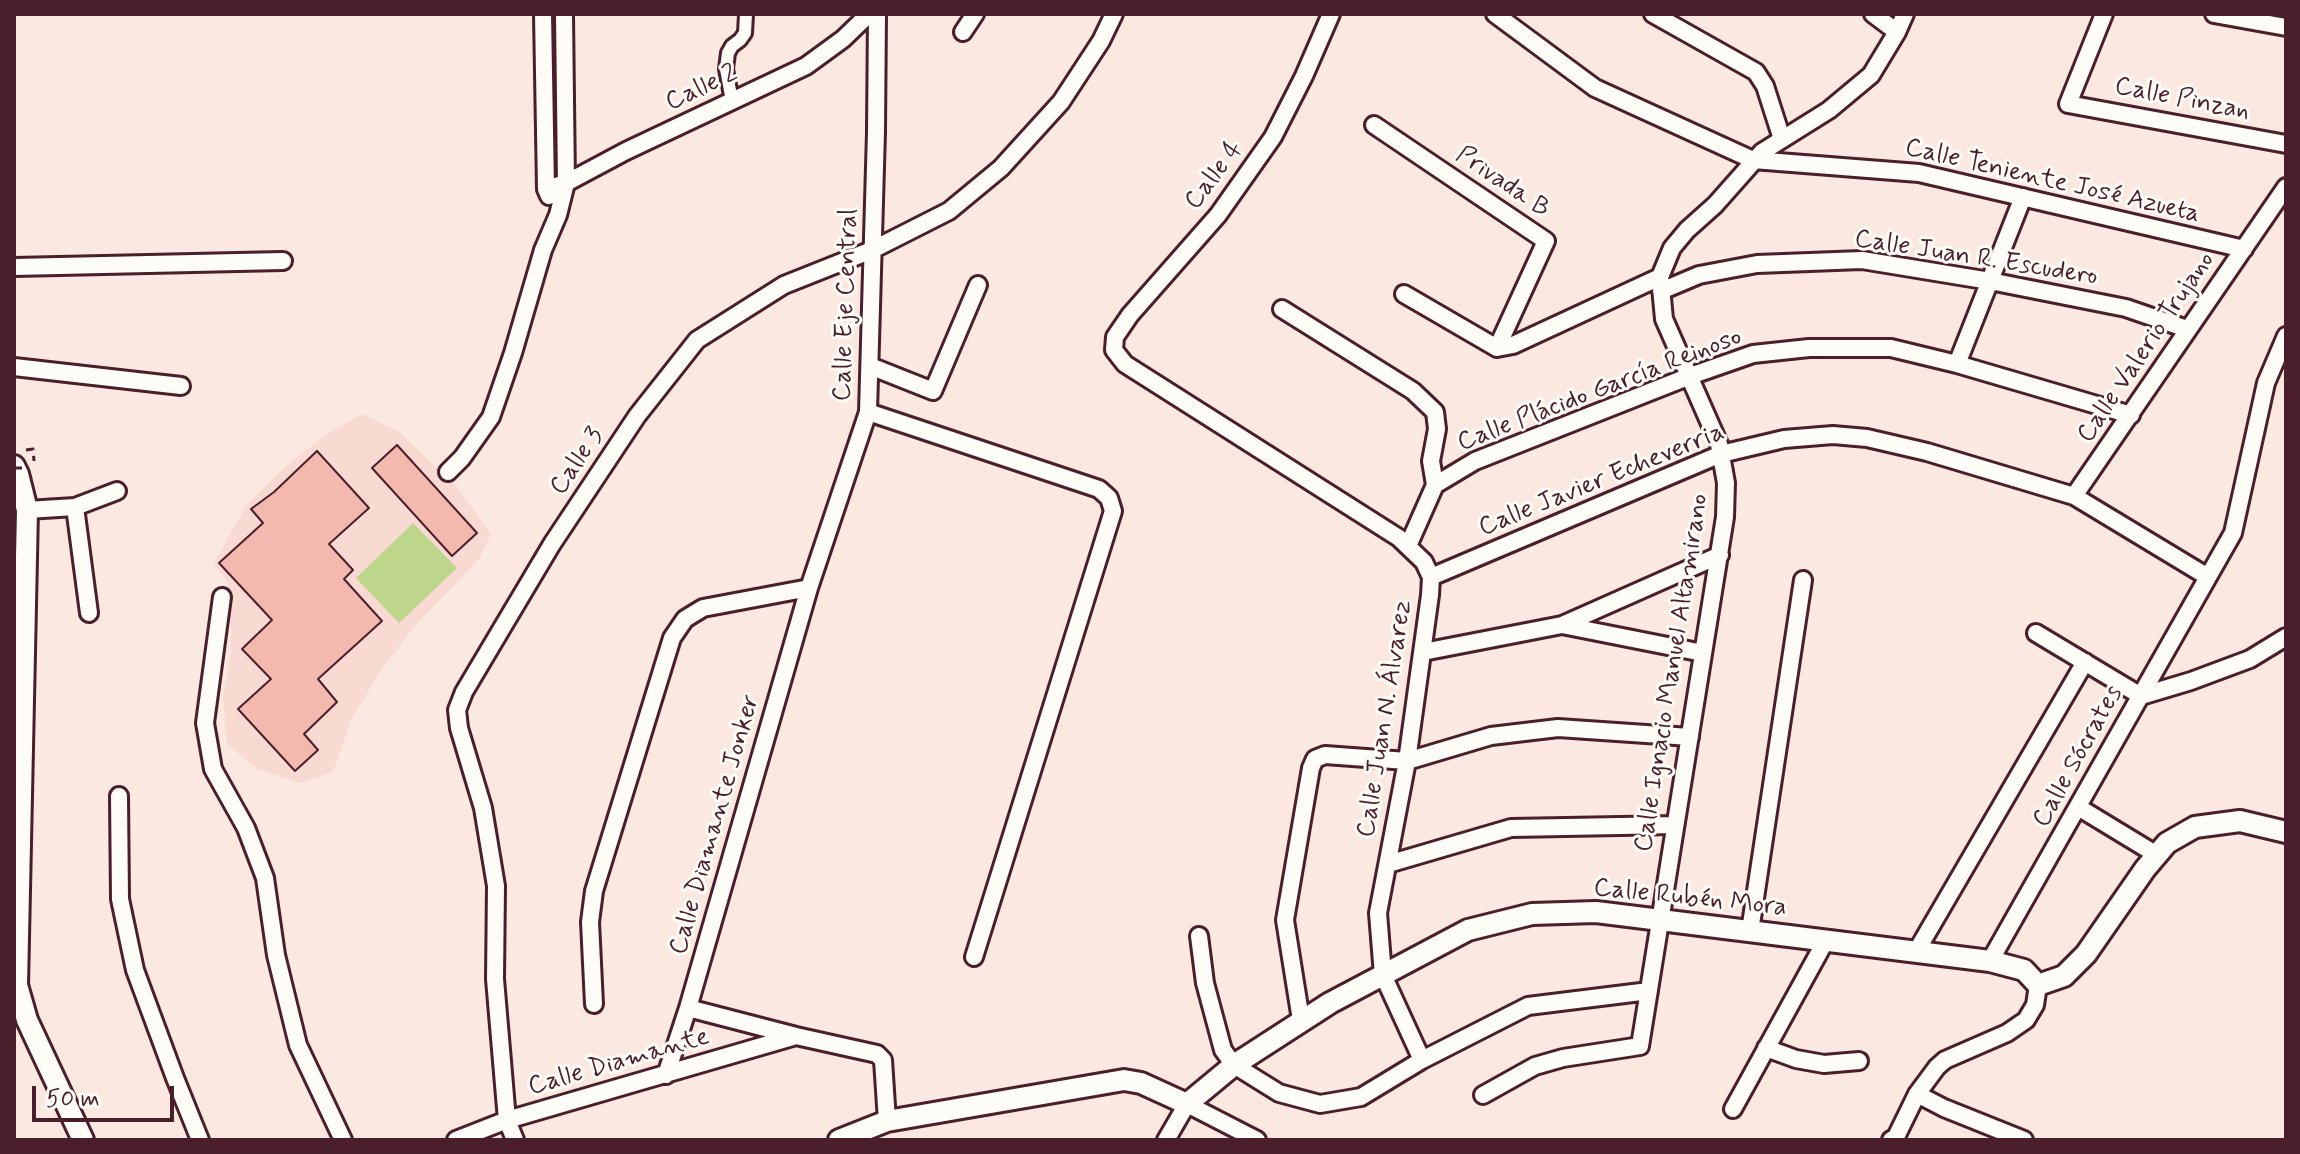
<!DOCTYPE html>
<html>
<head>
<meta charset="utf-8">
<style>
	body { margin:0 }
	#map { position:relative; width:2300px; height:1154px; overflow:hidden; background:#fae8e1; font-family:Mynerve,sans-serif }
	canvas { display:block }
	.frame { position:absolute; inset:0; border:16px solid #4a1f2b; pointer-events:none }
	.scale { position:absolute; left:32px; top:1086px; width:142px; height:36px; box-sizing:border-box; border:4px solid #4a1f2b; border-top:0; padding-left:10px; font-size:24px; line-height:28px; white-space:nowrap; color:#4a1f2b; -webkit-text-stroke:6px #fdfcf7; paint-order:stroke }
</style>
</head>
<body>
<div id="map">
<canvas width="2300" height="1154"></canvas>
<div class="frame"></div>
<div class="scale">50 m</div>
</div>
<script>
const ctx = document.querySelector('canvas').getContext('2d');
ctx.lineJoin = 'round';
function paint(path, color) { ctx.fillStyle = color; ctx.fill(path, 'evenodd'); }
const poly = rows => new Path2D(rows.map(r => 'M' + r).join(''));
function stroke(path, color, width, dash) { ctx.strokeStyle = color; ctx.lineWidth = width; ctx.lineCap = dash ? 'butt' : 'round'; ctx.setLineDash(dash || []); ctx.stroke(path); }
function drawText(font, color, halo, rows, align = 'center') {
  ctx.font = font + ' Mynerve,sans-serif'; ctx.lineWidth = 6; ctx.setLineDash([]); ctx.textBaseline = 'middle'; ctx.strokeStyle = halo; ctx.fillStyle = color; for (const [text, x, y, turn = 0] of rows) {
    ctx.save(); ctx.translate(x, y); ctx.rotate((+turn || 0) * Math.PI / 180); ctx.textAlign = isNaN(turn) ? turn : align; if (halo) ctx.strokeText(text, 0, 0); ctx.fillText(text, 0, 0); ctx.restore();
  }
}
paint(poly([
	[362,414,398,431,457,487,491,534,479,559,415,626,381,670,351,720,333,772,300,783,257,769,227,744,223,697,231,653,231,596,227,582,214,563,246,506,286,466,324,436]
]), '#f8dad2');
paint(poly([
	[413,523,457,568,399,623,356,578]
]), '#bed68c');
const building = poly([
	[397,445,477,533,452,556,372,468,397,445],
	[317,451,369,508,329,544,353,570,344,579,382,621,318,679,337,702,304,734,318,750,295,771,238,709,271,679,242,649,272,620,219,563,263,523,251,509,274,492,317,451]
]);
paint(building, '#f4b9ae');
stroke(building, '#4a1f2b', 2);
const pedestrian = poly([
	[732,101,726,69,728,53,732,46,740,40,745,33,746,14]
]);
const minor = poly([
	[543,14,546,189,549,196],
	[1331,14,1304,76,1273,137,1218,215,1130,315,1115,337,1114,350,1125,364,1399,538,1424,562,1431,577,1430,595,1407,761,1378,913,1383,975,1422,1060],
	[1495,14,1595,88,1753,160,1919,173,2244,249],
	[1653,14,1756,72,1765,86,1782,139],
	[1873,14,1897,32],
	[2104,14,2068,104,2286,144],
	[2214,14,2286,27],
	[963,32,975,14],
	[1374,125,1546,241,1497,348],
	[546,189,566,183,626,151,806,66,843,39,869,14],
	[14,267,283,261],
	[1661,291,1699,275,1757,264,1862,260,1990,281,2126,308,2187,329],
	[1404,294,1497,348,1513,345,1660,277],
	[1282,309,1413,391,1435,412,1437,429,1431,461,1435,485],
	[1957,364,2023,197],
	[870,366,933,391,978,285],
	[14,367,181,386],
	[868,412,1099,489,1109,498,1113,511,974,957],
	[448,472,462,458,491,417,513,353,543,250,558,215,566,183,564,14],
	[2074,496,2286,187],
	[75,507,89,613],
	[27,510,75,507,117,491],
	[1408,546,1435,485,1475,461,1690,376,1753,354,1809,348,1891,348,1957,364,2131,415],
	[1431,577,1721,454,1784,439,1833,435,1867,438,1927,452,2074,496,2208,577],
	[222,597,205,723,213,769,246,828,265,878,276,955,298,1045,343,1140],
	[1562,625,1720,555],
	[2036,633,2141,696,2191,681,2250,659,2286,637],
	[1423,652,1562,625,1703,653],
	[119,796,120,899,135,970,175,1078,200,1140],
	[2078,807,2157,855],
	[1388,864,1511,828,1675,825],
	[1750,931,1803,580],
	[1199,936,1205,983,1223,1050,1234,1065,1279,1093,1320,1104,1361,1097,1422,1060,1528,1006,1649,991],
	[1916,952,2085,662],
	[1990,961,2233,533,2266,383,2286,336],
	[594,1004,590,922,594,891,672,638,685,619,703,608,809,588],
	[688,1008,796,1036,877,1054,883,1060,887,1121],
	[1301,1020,1285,920,1311,768,1315,759,1325,755,1407,761,1491,736,1558,728,1690,737],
	[1766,1048,1796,1059,1824,1064,1859,1061],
	[666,1075,688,1008,809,588,868,412,876,132,877,14],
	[1917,1094,1944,1108,2024,1140],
	[1483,1095,1535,1066,1563,1058,1640,1046,1725,517,1726,483,1719,444,1664,319,1660,277,1672,248,1687,230,1715,205,1762,152,1829,110,1871,75,1897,32,1905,14],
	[1733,1109,1826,940],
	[456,1140,507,1120,796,1036],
	[515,1140,507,1120,495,979,496,886,483,808,459,728,457,710,464,692,552,544,637,416,697,340,784,285,872,250,949,211,1001,168,1061,102,1101,41,1114,14],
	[1166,1140,1187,1104,1257,1140],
	[1891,1140,1896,1137,1917,1094,1937,1067,1945,1060,2007,1033,2026,1020,2035,1005,2038,985]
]);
const tertiary = poly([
	[14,466,18,474,27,510,17,985,27,1020,83,1140],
	[839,1140,887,1121,1124,1080,1141,1083,1187,1104,1234,1065,1330,1003,1468,930,1532,914,1596,912,1990,961,2024,970,2038,985,2064,976,2086,954,2145,869,2167,843,2195,827,2240,821,2286,832]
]);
stroke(pedestrian, '#4a1f2b', 18);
stroke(minor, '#4a1f2b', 22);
stroke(tertiary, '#4a1f2b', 26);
stroke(poly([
	[26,450,33,449,34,461]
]), '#4a1f2b', 3, [8, 6]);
stroke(pedestrian, '#fdfcf7', 12);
stroke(minor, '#fdfcf7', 16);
stroke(tertiary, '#fdfcf7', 20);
stroke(poly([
	[14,468,28,468]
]), '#4a1f2b', 3, [8, 6]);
drawText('26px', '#4a1f2b', '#fdfcf7', [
	["Calle 2",702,89,-25],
	["Calle Pinzan",2182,100,11],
	["Calle 4",1215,176,-53],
	["Calle Teniente José Azueta",2052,182,13],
	["Privada B",1502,183,34],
	["Calle Juan R. Escudero",1976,259,9],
	["Calle Eje Central",847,305,-88],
	["Calle Valerio Trujano",2147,348,-56],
	["Calle Plácido García Reinoso",1600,391,-21],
	["Calle 3",578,462,-56],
	["Calle Javier Echeverria",1602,481,-22],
	["Calle Ignacio Manuel Altamirano",1673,673,-81],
	["Calle Juan N. Álvarez",1386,719,-81],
	["Calle Sócrates",2079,757,-61],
	["Calle Diamante Jonker",716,825,-74],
	["Calle Rubén Mora",1690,899,6],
	["Calle Diamante",619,1063,-16]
]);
</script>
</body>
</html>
